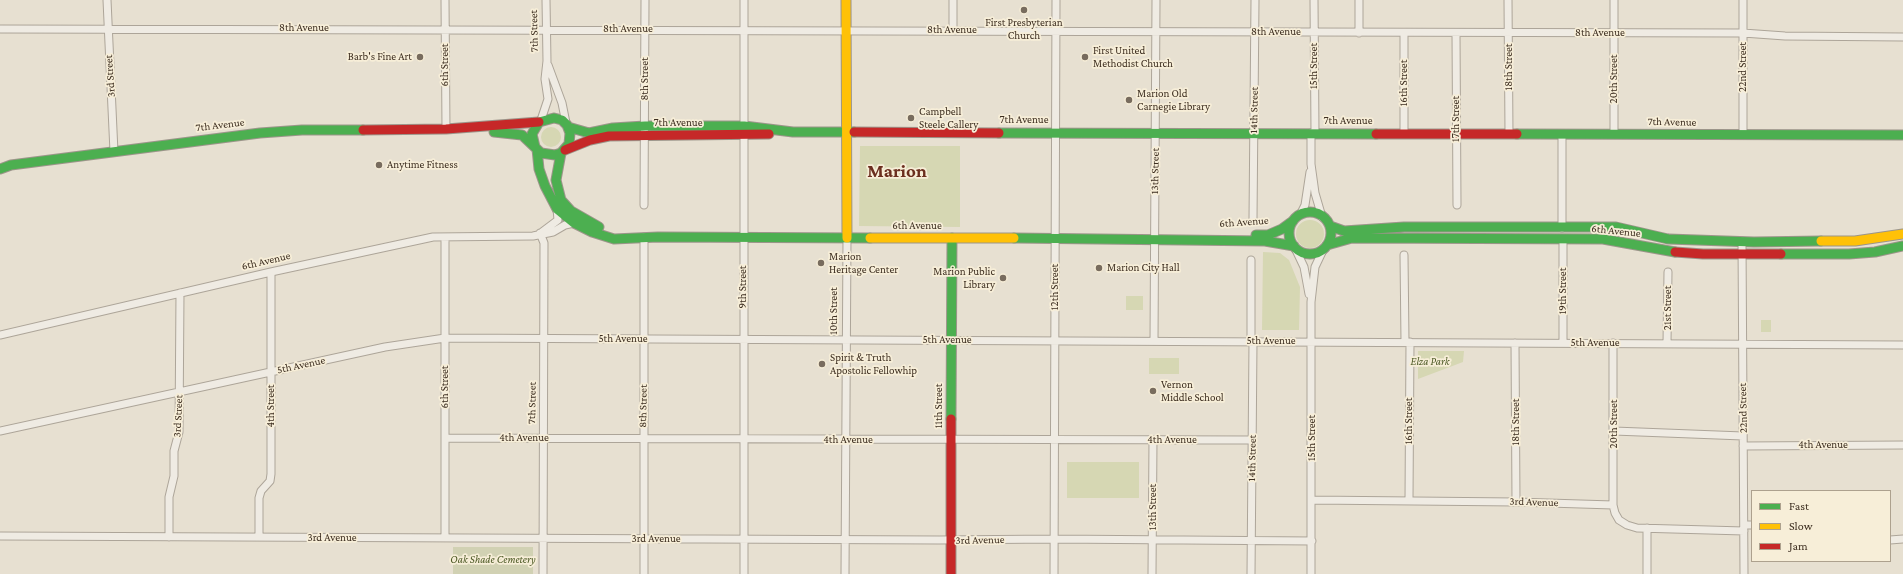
<!DOCTYPE html>
<html>
<head>
<meta charset="utf-8">
<style>
	body { margin:0 }
	#map { position:relative; width:1903px; height:574px; overflow:hidden; background:#e7e0d1; font-family:"Crimson Pro",serif }
	canvas { display:block }
	.legend { position:absolute; left:1751px; top:490px; width:140px; height:72px; box-sizing:border-box; background:#f7eed8; border:1px solid #ada18e; margin:0; padding:5px 7px; list-style:none; font-size:12px; color:#3d2e20 }
	.legend li { display:flex; align-items:center; gap:8px; height:20px }
	.legend b { width:20px; border:1px solid #ada18e }
</style>
</head>
<body>
<div id="map">
<canvas width="1903" height="574"></canvas>
<ul class="legend">
<li><b style="height:5px;background:#4caf50"></b>Fast</li>
<li><b style="height:5px;background:#ffc107"></b>Slow</li>
<li><b style="height:5px;background:#c62828"></b>Jam</li>
</ul>
</div>
<script>
const ctx = document.querySelector('canvas').getContext('2d');
ctx.lineJoin = 'round';
function paint(path, color) { ctx.fillStyle = color; ctx.fill(path, 'evenodd'); }
const poly = rows => new Path2D(rows.map(r => 'M' + r).join(''));
function stroke(path, color, width, dash) { ctx.strokeStyle = color; ctx.lineWidth = width; ctx.lineCap = dash ? 'butt' : 'round'; ctx.setLineDash(dash || []); ctx.stroke(path); }
function drawText(font, color, halo, rows, align = 'center') {
  ctx.font = font + ' "Crimson Pro",serif'; ctx.lineWidth = 3.5; ctx.setLineDash([]); ctx.textBaseline = 'middle'; ctx.strokeStyle = halo; ctx.fillStyle = color; for (const [text, x, y, turn = 0] of rows) {
    ctx.save(); ctx.translate(x, y); ctx.rotate((+turn || 0) * Math.PI / 180); ctx.textAlign = isNaN(turn) ? turn : align; if (halo) ctx.strokeText(text, 0, 0); ctx.fillText(text, 0, 0); ctx.restore();
  }
}
paint(poly([
	'541 137a10 10 0 1 1 20 0a10 10 0 1 1-20 0Z',
	[860,146,960,146,960,227,859,226],
	'1296 234a14 14 0 1 1 28 0a14 14 0 1 1-28 0Z',
	[1263,252,1280,253,1289,260,1300,287,1299,330,1262,330],
	[1126,296,1143,296,1143,310,1126,310],
	[1761,320,1771,320,1771,332,1761,332],
	[1418,351,1464,351,1463,362,1418,379],
	[1149,358,1179,358,1179,374,1149,374],
	[1067,462,1139,462,1139,498,1067,498]
]), '#d6d7b3');
paint(poly([
	[453,547,533,547,533,574,453,574]
]), '#d1d1b3');
const street = poly([
	[107,0,114,152],
	[445,0,446,129],
	[1314,0,1315,133],
	[1508,0,1509,133],
	[1614,0,1614,134],
	[0,29,1743,33,1785,36,1903,37],
	[953,30,953,0],
	[1359,33,1359,0],
	[1456,33,1457,205],
	[548,65,562,103,566,123],
	[541,120,548,99,545,79,547,61,546,0],
	[1311,133,1311,164,1315,193,1322,217],
	[1404,133,1404,33],
	[1562,134,1562,228],
	[1743,135,1743,0],
	[644,205,645,0],
	[1300,215,1305,205,1310,172],
	[1253,219,1255,0],
	[542,232,558,220,557,209],
	[540,233,544,243,543,574],
	[1563,240,1563,343],
	[1742,241,1744,574],
	[1295,248,1304,267,1309,294],
	[1404,255,1405,342],
	[0,335,271,272,433,237,533,236,553,232,565,225,574,223],
	[1154,341,1156,0],
	[1251,341,1251,260],
	[1515,343,1516,502],
	[1613,343,1613,505],
	[1667,343,1668,272],
	[0,431,385,347,445,338,1903,345],
	[1614,431,1743,436],
	[445,438,1252,440],
	[1743,446,1903,445],
	[1312,500,1516,502,1613,505,1615,513,1619,520,1627,525,1637,528,1744,531],
	[1409,500,1410,342],
	[1744,525,1752,525],
	[0,536,939,540,1054,539,1312,541],
	[169,537,169,497,174,476,174,451,179,432,180,293],
	[259,537,259,498,261,491,270,481,271,474,271,272],
	[445,538,445,237],
	[1890,540,1903,539],
	[644,574,644,237],
	[744,574,744,0],
	[845,574,847,238],
	[1054,574,1056,0],
	[1152,574,1153,440],
	[1251,574,1253,342],
	[1311,574,1311,302,1315,267,1324,248],
	[1647,574,1647,528]
]);
const fast = poly([
	[568,127,589,133,613,128,645,126,744,126,793,132,854,132],
	[494,132,522,135,541,153,555,155,561,153,569,144,570,133,567,125,562,120,554,118,539,122,532,134,535,147],
	[999,133,1376,134],
	[1517,134,1903,135],
	[537,149,539,169,545,186,557,209,574,223,592,232,614,239,658,237,870,238],
	[561,153,556,180,561,200,571,211,599,227],
	[0,169,11,165,260,133,302,130,363,130],
	'1289 233a21 21 0 1 1 42 0a21 21 0 1 1-42 0Z',
	[1330,226,1344,231,1404,227,1616,227,1668,239,1754,242,1821,241],
	[1256,235,1268,235,1282,229,1293,221],
	[1014,238,1265,241,1294,246],
	[1327,245,1352,238,1603,239,1675,252],
	[1781,254,1849,254,1875,252,1903,246],
	[951,419,952,238]
]);
const slow = poly([
	[846,0,847,238],
	[870,238,1014,238],
	[1821,241,1855,241,1903,234]
]);
const jam = poly([
	[363,130,446,129,539,122],
	[854,132,999,133],
	[1376,134,1517,134],
	[565,150,590,140,609,136,769,134],
	[1675,252,1703,254,1781,254],
	[951,574,951,419]
]);
stroke(street, '#ada599', 9);
stroke(fast, '#9c958a', 11);
stroke(slow, '#9c958a', 11);
stroke(jam, '#9c958a', 11);
stroke(street, '#efebe3', 7);
stroke(fast, '#4caf50', 9);
stroke(slow, '#ffc107', 9);
stroke(jam, '#c62828', 9);
for (const [x, y, r, color] of [
	[1024,10,4,"#786c5e"],
	[420,57,4,"#786c5e"],
	[1085,57,4,"#786c5e"],
	[1129,100,4,"#786c5e"],
	[911,118,4,"#786c5e"],
	[379,165,4,"#786c5e"],
	[821,263,4,"#786c5e"],
	[1099,268,4,"#786c5e"],
	[1003,278,4,"#786c5e"],
	[822,364,4,"#786c5e"],
	[1153,391,4,"#786c5e"]
]) { const dot = new Path2D(); dot.arc(x, y, r, 0, 2 * Math.PI); ctx.fillStyle = color; ctx.fill(dot); stroke(dot, '#f7eed8', 1.5); }
drawText('11px', '#3d2e20', '#f7eed8', [
	["First Presbyterian",1024,23,"center"],
	["Church",1024,36,"center"],
	["First United",1093,51],
	["Methodist Church",1093,64],
	["Barb's Fine Art",412,57,"right"],
	["Marion Old",1137,94],
	["Carnegie Library",1137,107],
	["Campbell",919,112],
	["Steele Callery",919,125],
	["Anytime Fitness",387,165],
	["Marion",829,257],
	["Heritage Center",829,270],
	["Marion City Hall",1107,268],
	["Marion Public",995,272,"right"],
	["Library",995,285,"right"],
	["Spirit & Truth",830,358],
	["Apostolic Fellowhip",830,371],
	["Vernon",1161,385],
	["Middle School",1161,398]
], 'left');
drawText('11px', '#3d2e20', '#f7eed8', [
	["8th Avenue",304,28],
	["8th Avenue",628,29],
	["8th Avenue",952,30],
	["7th Street",534,31,-91],
	["8th Avenue",1276,32],
	["8th Avenue",1600,33],
	["6th Street",445,65,-90],
	["15th Street",1314,66,-90],
	["18th Street",1509,67,-90],
	["22nd Street",1743,67,-90],
	["3rd Street",110,76,-94],
	["8th Street",645,79,-90],
	["20th Street",1614,79,-90],
	["16th Street",1404,83,-90],
	["14th Street",1254,110,-89],
	["17th Street",1456,119,-90],
	["7th Avenue",1024,120],
	["7th Avenue",1348,121],
	["7th Avenue",1672,122,1],
	["7th Avenue",678,123],
	["7th Avenue",220,125,-7],
	["13th Street",1155,171,-89],
	["6th Avenue",1244,222,-4],
	["6th Avenue",917,226],
	["6th Avenue",1616,231,6],
	["6th Avenue",266,261,-13],
	["9th Street",743,287,-90],
	["12th Street",1055,287,-90],
	["19th Street",1563,291,-90],
	["21st Street",1668,308,-90],
	["10th Street",834,311,-90],
	["5th Avenue",623,339],
	["5th Avenue",947,340],
	["5th Avenue",1271,341],
	["5th Avenue",1595,343],
	["5th Avenue",301,365,-12],
	["6th Street",445,387,-90],
	["7th Street",532,403,-89],
	["4th Street",271,406,-90],
	["8th Street",643,406,-89],
	["11th Street",939,406,-90],
	["22nd Street",1743,408,-91],
	["3rd Street",178,416,-87],
	["16th Street",1409,421,-90],
	["18th Street",1516,422,-90],
	["20th Street",1614,424,-90],
	["4th Avenue",524,438],
	["15th Street",1312,438,-90],
	["4th Avenue",848,440],
	["4th Avenue",1172,440],
	["4th Avenue",1823,445],
	["14th Street",1252,458,-89],
	["3rd Avenue",1534,502,2],
	["13th Street",1153,507,-90],
	["3rd Avenue",332,538],
	["3rd Avenue",656,539],
	["3rd Avenue",980,540,-1]
]);
drawText('italic 11px', '#4d5a26', '#f7eed8', [
	["Elza Park",1430,362],
	["Oak Shade Cemetery",493,560]
]);
drawText('bold 19px', '#6b2e1e', '#f7eed8', [
	["Marion",897,171]
]);
</script>
</body>
</html>
